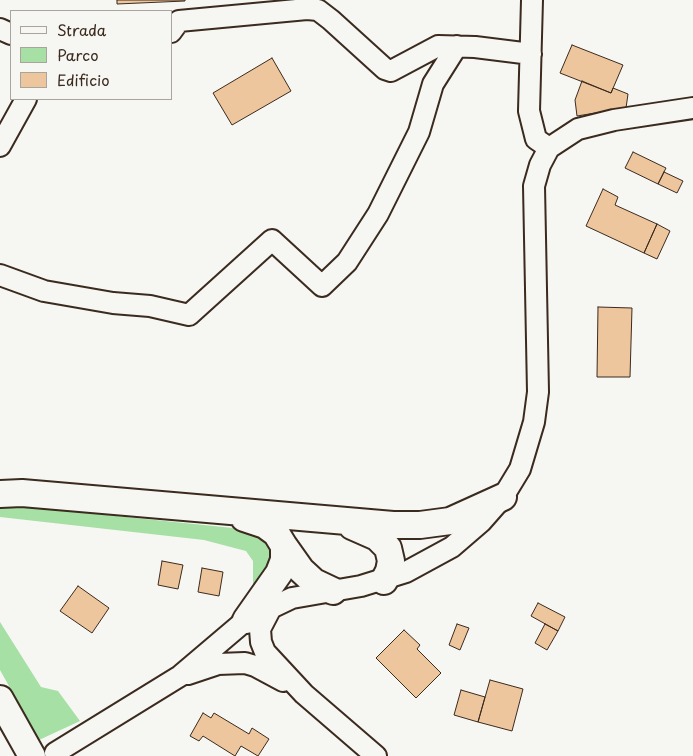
<!DOCTYPE html>
<html>
<head>
<meta charset="utf-8">
<style>
	body { margin:0 }
	#map { position:relative; width:693px; height:756px; overflow:hidden; background:#f6f6f2; font-family:"Playpen Sans",sans-serif }
	canvas { display:block }
	.legend { position:absolute; left:10px; top:10px; width:162px; height:90px; box-sizing:border-box; background:#f6f6f2; border:1px solid #aba49d; margin:0; padding:6px 9px; list-style:none; font-size:15px; color:#3b2a1e }
	.legend li { display:flex; align-items:center; gap:10px; height:25px }
	.legend b { width:25px; border:1px solid #aba49d }
</style>
</head>
<body>
<div id="map">
<canvas width="693" height="756"></canvas>
<ul class="legend">
<li><b style="height:6px;background:#f6f6f2"></b>Strada</li>
<li><b style="height:14px;background:#a6e0a5"></b>Parco</li>
<li><b style="height:14px;background:#edc69d"></b>Edificio</li>
</ul>
</div>
<script>
const ctx = document.querySelector('canvas').getContext('2d');
ctx.lineJoin = 'round';
function paint(path, color) { ctx.fillStyle = color; ctx.fill(path, 'evenodd'); }
const poly = rows => new Path2D(rows.map(r => 'M' + r).join(''));
function stroke(path, color, width, dash) { ctx.strokeStyle = color; ctx.lineWidth = width; ctx.lineCap = dash ? 'butt' : 'round'; ctx.setLineDash(dash || []); ctx.stroke(path); }
paint(poly([
	[0,504,262,531,277,557,253,594,253,561,246,551,204,540,0,517],
	[0,622,41,687,58,691,80,721,39,740,0,670]
]), '#a6e0a5');
const building = poly([
	[117,0,185,0,185,1,117,4,117,0],
	[572,45,623,65,611,93,560,73,572,45],
	[272,58,291,91,232,125,213,93,272,58],
	[582,81,611,93,613,88,628,94,626,108,577,116,575,100,582,81],
	[633,152,666,168,658,184,625,168,633,152],
	[664,172,683,181,677,193,658,184,664,172],
	[603,189,618,197,615,205,657,224,644,253,586,226,603,189],
	[657,224,670,231,657,259,644,253,657,224],
	[598,307,632,308,630,377,597,377,598,307],
	[162,561,183,565,178,589,158,585,162,561],
	[202,568,223,572,219,596,198,592,202,568],
	[78,586,109,608,92,633,60,611,78,586],
	[538,603,565,617,558,631,531,616,538,603],
	[457,624,469,628,460,650,449,645,457,624],
	[545,624,558,631,547,650,535,643,545,624],
	[404,630,420,645,417,649,441,673,416,698,376,658,404,630],
	[490,680,523,689,512,731,478,722,490,680],
	[461,690,485,697,478,722,454,715,461,690],
	[203,713,211,718,214,713,249,734,252,728,269,739,258,756,241,746,235,756,203,736,199,741,190,736,203,713]
]);
paint(building, '#edc69d');
stroke(building, '#3b2a1e', 1);
const minor = poly([
	[532,0,529,111,536,139,549,148],
	[0,29,11,34],
	[171,32,179,21,307,9,318,10,331,20,385,69,391,71,438,46,475,47,531,54],
	[0,146,26,99],
	[0,275,44,291,113,303,150,306,189,315,272,240,322,286,347,262,378,214,419,132,433,84,457,46],
	[272,606,260,629,261,642,265,652,304,694,376,756],
	[188,674,218,664,245,663,255,666,283,681],
	[55,753,180,676,246,620,292,598,361,586,406,572,452,547,481,522,503,497,520,469,534,422,538,392,534,186,540,165,549,148,578,129,614,120,693,108]
]);
const major = poly([
	[0,494,22,493,393,525,420,525,450,521,503,497],
	[244,518,265,525,276,533,284,546,284,560,279,573,246,620],
	[352,526,377,537,388,548,391,561,389,571,384,581],
	[284,546,301,570,314,582,333,591],
	[0,699,32,756]
]);
stroke(minor, '#3b2a1e', 24);
stroke(major, '#3b2a1e', 30);
stroke(minor, '#f6f6f2', 20);
stroke(major, '#f6f6f2', 26);
</script>
</body>
</html>
